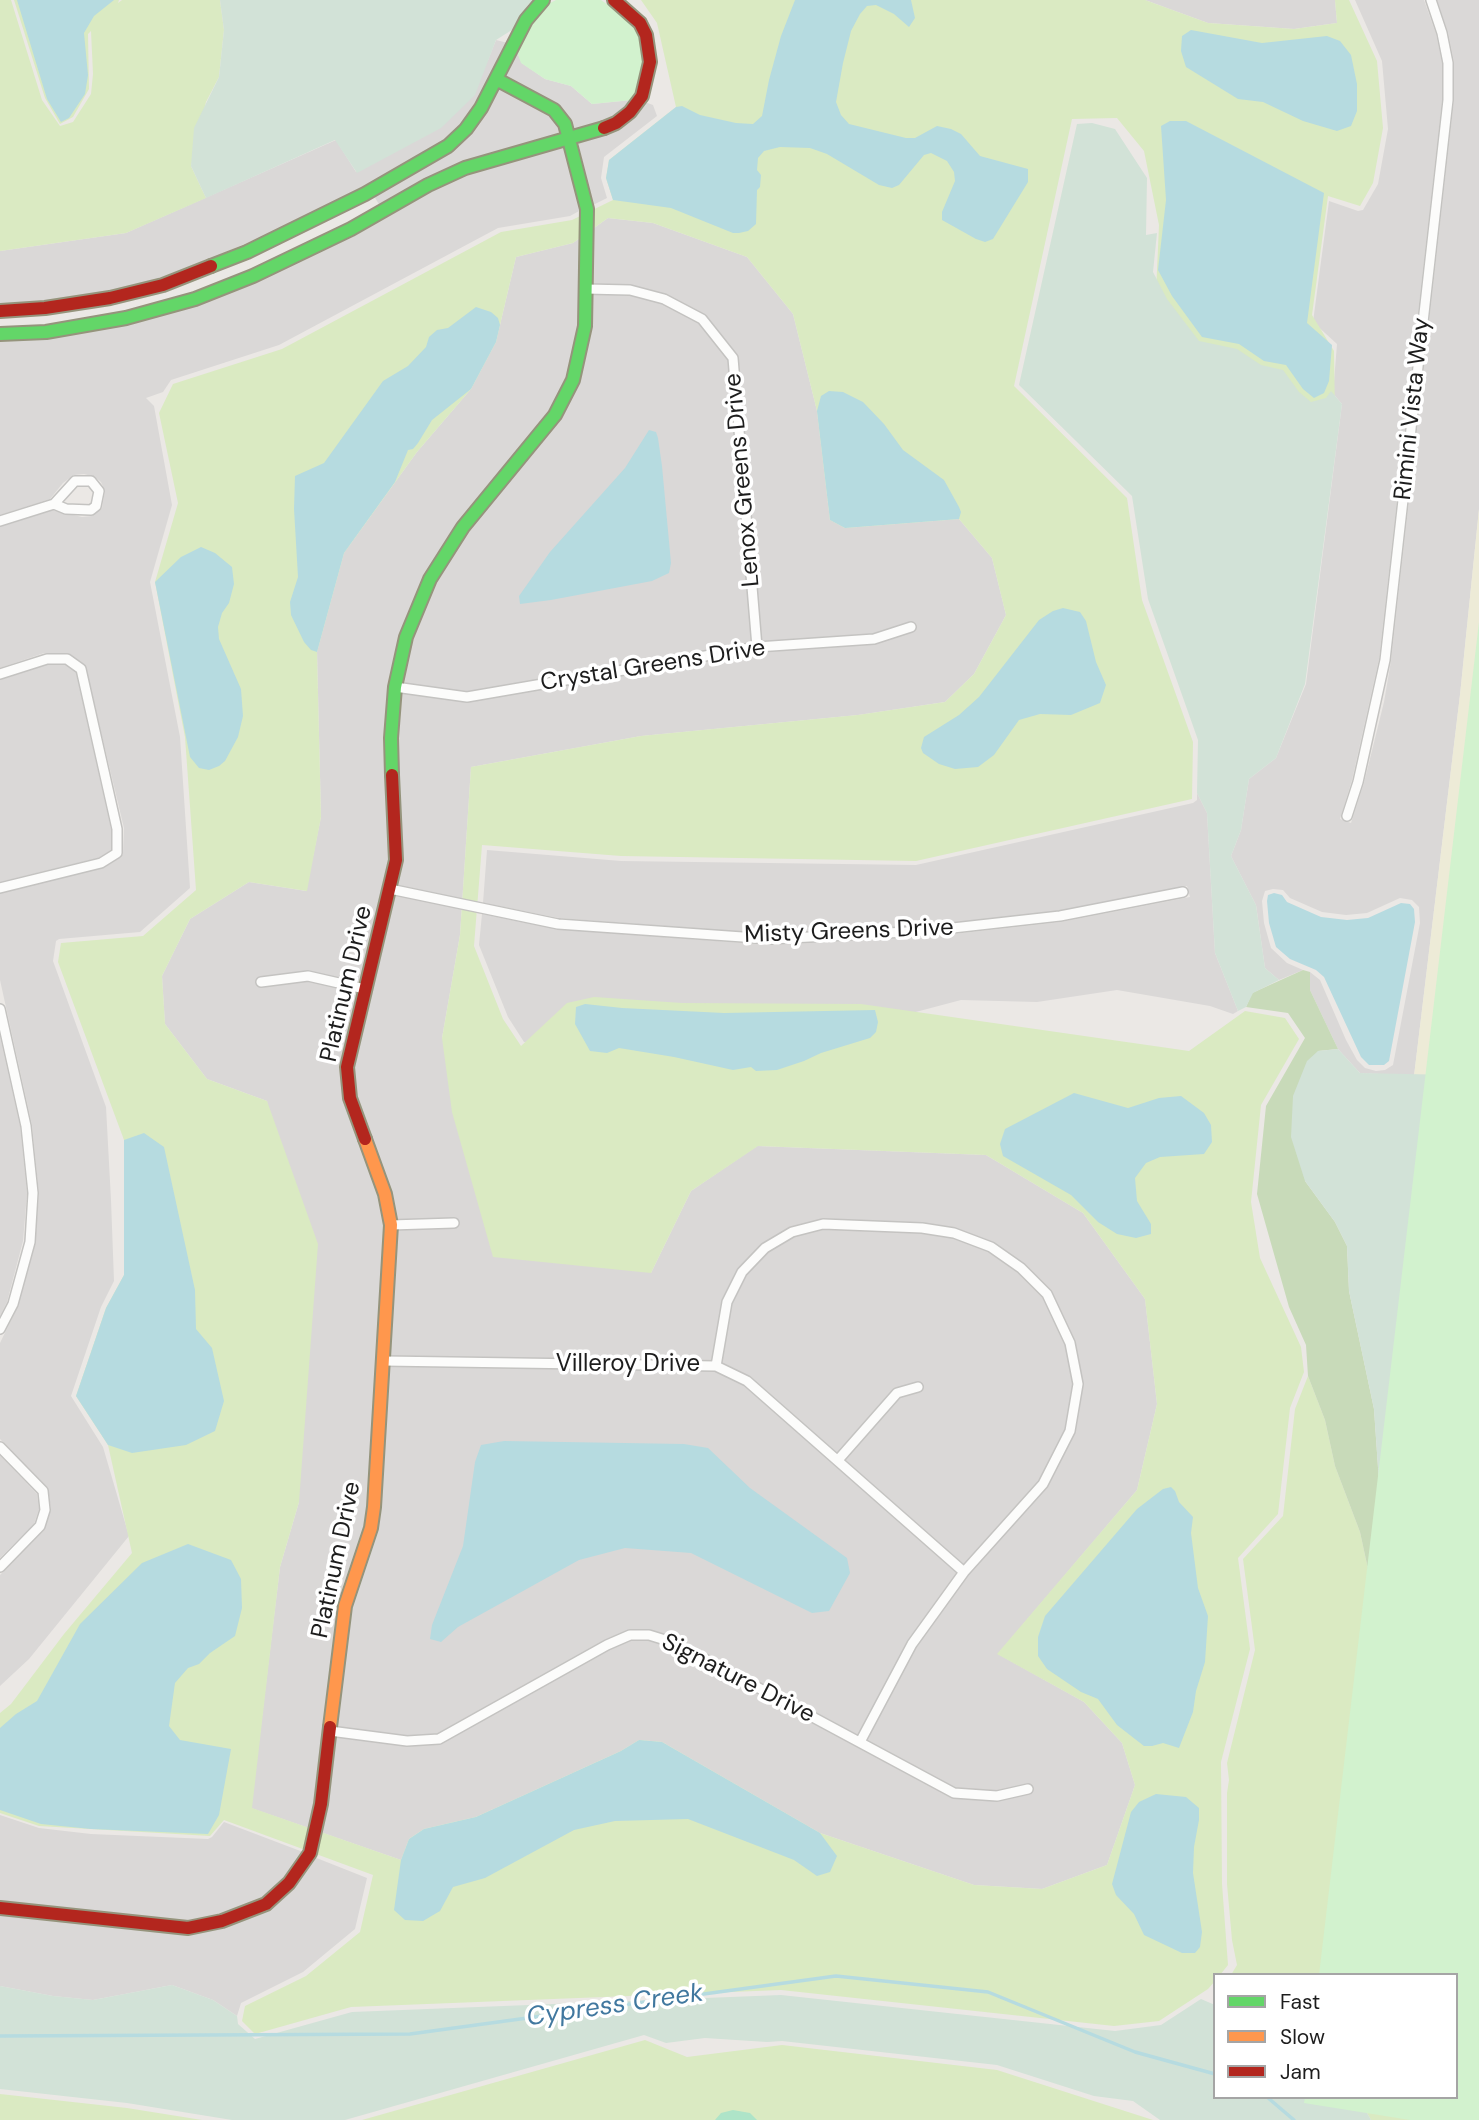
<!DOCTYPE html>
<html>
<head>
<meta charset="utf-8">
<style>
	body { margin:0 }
	#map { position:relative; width:1479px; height:2120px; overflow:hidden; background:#ebe8e5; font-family:"DM Sans",sans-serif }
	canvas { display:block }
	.legend { position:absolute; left:1213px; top:1973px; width:245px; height:126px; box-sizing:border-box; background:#fff; border:2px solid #a5a5a5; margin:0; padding:9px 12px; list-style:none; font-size:21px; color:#1d1d1d }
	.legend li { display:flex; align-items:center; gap:14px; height:35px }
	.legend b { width:35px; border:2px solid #a5a5a5 }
</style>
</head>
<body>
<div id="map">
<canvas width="1479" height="2120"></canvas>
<ul class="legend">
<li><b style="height:9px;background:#63d668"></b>Fast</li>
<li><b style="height:9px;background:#ff974d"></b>Slow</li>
<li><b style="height:9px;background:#b3261e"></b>Jam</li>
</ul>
</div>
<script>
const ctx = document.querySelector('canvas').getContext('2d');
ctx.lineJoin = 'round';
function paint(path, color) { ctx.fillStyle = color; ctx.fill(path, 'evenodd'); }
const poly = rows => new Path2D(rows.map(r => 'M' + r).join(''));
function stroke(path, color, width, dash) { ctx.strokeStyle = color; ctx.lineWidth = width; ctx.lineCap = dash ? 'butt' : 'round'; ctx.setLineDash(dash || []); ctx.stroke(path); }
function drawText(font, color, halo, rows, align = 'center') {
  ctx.font = font + ' "DM Sans",sans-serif'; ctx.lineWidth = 7; ctx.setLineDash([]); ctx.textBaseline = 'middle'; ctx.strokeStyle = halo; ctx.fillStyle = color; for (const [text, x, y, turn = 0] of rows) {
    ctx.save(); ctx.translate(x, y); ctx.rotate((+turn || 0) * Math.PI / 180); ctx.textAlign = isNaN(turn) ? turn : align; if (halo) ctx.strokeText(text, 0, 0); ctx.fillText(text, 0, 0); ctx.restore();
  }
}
paint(poly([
	[1145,0,1335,0,1337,23,1294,29,1208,23],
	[1355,0,1424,0,1436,34,1442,63,1442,100,1379,659,1352,780,1340,819,1351,823,1364,783,1384,702,1391,661,1454,100,1454,62,1448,32,1437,0,1479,0,1479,509,1460,695,1414,1076,1360,1073,1338,1049,1310,990,1310,972,1320,980,1346,1040,1357,1060,1365,1068,1376,1071,1385,1070,1393,1065,1420,923,1419,907,1412,900,1400,898,1367,913,1346,915,1322,912,1290,898,1283,890,1273,889,1265,891,1262,901,1264,923,1271,948,1287,963,1303,970,1279,980,1265,968,1256,905,1231,856,1241,830,1249,779,1276,758,1306,684,1342,404,1331,391,1334,382,1337,344,1313,322,1329,201,1358,211,1363,210,1378,184,1388,129,1382,61],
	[496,40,508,43,475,106,461,126,444,142,366,187,284,227,161,280,108,293,44,302,0,304,0,251,126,233,336,140,356,172,488,60],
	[517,52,522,63,545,79,571,86,592,104,632,100,619,114,605,123,574,132,565,114,558,106,504,77],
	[499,87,550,114,562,135,462,163,380,206,374,196,453,150,462,142,480,121],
	[645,102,653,105,657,116,604,157,601,178,607,198,593,205,578,143,620,128,634,116],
	[566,146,581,210,570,216,498,228,279,345,171,380,163,392,146,398,154,406,172,505,150,582,180,737,190,888,140,932,59,939,56,941,53,961,106,1107,111,1200,114,1281,101,1307,71,1396,103,1447,129,1536,29,1659,0,1686,0,1575,44,1530,51,1509,48,1488,0,1439,0,1343,18,1306,35,1243,39,1194,32,1125,0,980,0,893,105,867,121,857,123,853,124,828,85,665,67,653,44,653,0,668,0,527,53,510,82,517,92,516,102,508,105,491,101,482,95,477,84,474,74,475,63,483,50,499,0,515,0,341,55,336,197,304,256,282,354,236,431,190,467,173],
	[608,218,653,223,747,257,793,314,817,411,830,520,845,528,959,519,992,558,1006,615,974,674,945,702,858,715,641,736,471,767,460,935,442,1038,651,1273,691,1191,757,1146,986,1155,1083,1213,1145,1299,1157,1404,1137,1490,998,1654,1084,1702,1122,1743,1135,1785,1107,1865,1042,1889,974,1885,820,1833,662,1742,639,1740,621,1751,476,1817,424,1829,409,1839,401,1860,251,1808,280,1567,299,1502,267,1101,207,1079,165,1024,162,976,190,919,249,882,306,891,321,817,317,652,344,553,417,452,471,389,496,342,516,257,573,243],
	[48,664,65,664,76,672,111,829,111,850,98,858,0,882,0,680],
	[1197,793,1207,813,1215,953,1238,1011,1233,1014,1210,1006,1117,990,1037,1002,961,1000,878,1022,545,1045,524,1042,508,1017,479,945,482,914,557,929,770,945,927,937,1061,922,1190,897,1187,886,1059,911,926,926,771,934,559,918,483,903,487,850,621,861,916,865,1193,803,1197,800],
	[0,1037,20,1126,27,1193,23,1241,7,1302,0,1316],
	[0,1455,37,1494,39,1509,34,1524,0,1558],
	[0,1815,39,1828,91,1834,208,1839,212,1837,224,1822,303,1852,284,1880,262,1899,220,1916,188,1922,0,1902],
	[314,1857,367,1878,355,1929,303,1972,241,2003,237,2016,213,2000,172,1985,93,2000,53,1996,0,1986,0,1913,190,1933,270,1908,295,1886]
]), '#dad8d7');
paint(poly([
	[1479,509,1479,1081,1453,1075,1414,1076,1460,695]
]), '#edebd7');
paint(poly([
	[0,0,11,0,42,100,60,126,73,122,91,94,93,74,91,31,88,34,89,89,73,117,60,124,45,98,14,0,119,0,118,3,122,0,220,0,224,30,219,77,206,102,191,166,206,198,126,233,0,251],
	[641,0,1145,0,1208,23,1294,29,1337,23,1335,0,1349,0,1377,61,1383,128,1373,183,1360,206,1328,196,1312,315,1334,351,1335,415,1200,346,1156,293,1159,225,1144,151,1117,118,1072,119,1014,386,1127,498,1142,600,1193,742,1192,799,916,861,621,856,482,845,474,946,503,1019,521,1046,567,1003,594,997,682,1003,861,1004,1189,1051,1245,1011,1285,1018,1299,1039,1261,1105,1251,1202,1260,1258,1301,1347,1304,1372,1290,1408,1278,1514,1238,1558,1250,1649,1221,1762,1222,1884,1228,1965,1220,1975,1215,1975,1215,1981,1208,1989,1159,2021,1114,2026,781,1990,351,2007,255,2034,242,2021,245,2006,306,1976,360,1932,373,1875,224,1820,210,1836,39,1826,0,1813,0,1713,11,1704,64,1634,132,1553,108,1445,76,1396,106,1308,124,1275,124,1140,58,962,61,943,143,936,196,890,185,737,155,582,178,503,159,413,173,384,282,349,501,232,572,220,613,200,606,178,609,160,676,107,657,23],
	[608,218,653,223,747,257,793,314,817,411,830,520,845,528,959,519,992,558,1006,615,974,674,945,702,858,715,641,736,471,767,460,935,442,1038,452,1112,493,1257,651,1273,691,1191,758,1146,986,1155,1083,1213,1145,1299,1157,1404,1137,1490,997,1654,1084,1702,1122,1743,1135,1785,1107,1865,1042,1889,974,1885,820,1833,662,1742,639,1740,621,1751,476,1817,424,1829,409,1839,401,1860,252,1808,280,1567,299,1502,318,1244,267,1101,207,1079,165,1024,162,976,190,919,249,882,307,891,321,817,317,652,344,553,417,452,471,389,496,342,516,257,573,243],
	[1308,1376,1325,1420,1335,1466,1360,1532,1376,1606,1479,1681,1479,2120,1371,2120,1358,2097,1456,2097,1456,1975,1231,1975,1237,1965,1232,1940,1227,1884,1227,1793,1229,1780,1227,1763,1255,1650,1243,1559,1283,1516,1295,1409],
	[645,2040,687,2057,782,2045,997,2070,1153,2120,362,2120],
	[0,2094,127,2108,202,2120,0,2120]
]), '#daeac2');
paint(poly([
	[1303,970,1310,972,1310,990,1338,1049,1318,1051,1305,1181,1335,1222,1347,1246,1349,1291,1374,1409,1379,1482,1376,1606,1360,1532,1335,1466,1325,1420,1308,1376,1306,1345,1289,1307,1257,1194,1266,1106,1305,1038,1288,1013,1246,1007,1252,993]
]), '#c8dab9');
paint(poly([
	[220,0,533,0,533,1,528,5,515,28,496,40,475,95,441,128,357,173,335,140,206,198,191,166,194,128,219,77,224,30],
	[1092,123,1115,129,1147,178,1146,235,1157,233,1153,272,1167,299,1199,341,1237,349,1261,365,1283,370,1299,392,1311,402,1326,398,1331,391,1342,404,1305,684,1276,758,1249,779,1241,830,1231,856,1256,905,1265,968,1279,980,1253,993,1246,1007,1238,1011,1215,953,1207,813,1197,793,1198,740,1148,599,1132,496,1019,385,1077,124],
	[1338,1049,1360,1073,1453,1075,1379,1482,1374,1409,1349,1291,1347,1246,1335,1222,1305,1181,1291,1137,1293,1096,1307,1061,1318,1051],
	[172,1985,213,2000,237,2016,238,2024,255,2039,352,2012,781,1995,1115,2031,1161,2025,1201,1999,1215,2005,1215,2097,1358,2097,1371,2120,1160,2120,1133,2101,1094,2096,997,2065,782,2041,767,2042,705,2038,666,2043,644,2035,345,2120,232,2120,127,2103,0,2089,0,1986,53,1996,93,2000]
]), '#d2e2d7');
paint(poly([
	[556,0,601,0,631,21,640,37,644,61,642,77,632,100,592,104,571,86,545,79,521,63,517,52,532,23,546,5],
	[1479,622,1479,2120,1410,2120,1304,2103,1305,2097,1456,2097,1456,1975,1319,1975]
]), '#d2f2ce');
paint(poly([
	[733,2110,750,2113,757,2120,715,2120,721,2113]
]), '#aee4c8');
paint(poly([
	[17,0,114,0,94,16,84,33,88,75,85,94,69,118,61,122,47,99],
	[795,0,911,0,915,18,909,27,894,14,876,5,867,6,860,14,851,31,843,63,836,102,841,115,849,124,906,138,915,138,937,126,951,129,961,134,980,156,1028,169,1028,182,993,239,985,242,976,239,942,220,942,212,955,181,954,172,947,161,931,153,924,155,899,185,892,188,879,185,827,154,810,148,780,147,764,151,758,158,757,170,761,175,760,187,757,190,756,224,748,231,739,233,733,233,671,208,613,200,606,178,609,160,676,107,682,106,700,115,736,123,753,124,762,116,769,80,781,36],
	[1191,30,1262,43,1327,36,1340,41,1351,55,1357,84,1357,111,1351,126,1337,131,1303,121,1263,102,1238,99,1186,67,1181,51,1182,36],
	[1170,121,1186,121,1324,193,1307,323,1332,345,1329,381,1324,393,1314,398,1303,389,1286,365,1264,361,1239,344,1202,337,1172,296,1158,270,1166,200,1161,126],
	[476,307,491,312,498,318,500,325,496,342,471,389,432,420,418,443,413,449,408,450,395,482,344,553,317,652,311,650,304,642,291,615,290,602,298,577,294,509,295,476,324,463,383,381,408,366,426,347,429,337,437,330,448,328],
	[829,391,843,392,863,402,884,424,903,450,944,480,959,507,961,512,959,519,845,528,830,520,817,411,821,396],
	[649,430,656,432,658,438,662,466,671,563,669,573,652,581,551,600,520,604,519,596,550,552,625,468],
	[201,547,215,553,232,567,234,584,229,603,222,613,218,627,219,639,241,689,243,716,238,737,225,761,219,766,209,770,199,768,190,757,155,582,181,557],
	[1063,608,1080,612,1086,621,1096,662,1106,685,1100,703,1071,715,1040,714,1019,720,994,755,978,767,955,769,939,764,923,753,921,748,924,737,959,715,979,697,1039,620,1053,611],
	[1274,893,1282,895,1287,902,1321,917,1347,920,1368,918,1401,903,1410,904,1414,909,1415,922,1389,1061,1384,1065,1369,1065,1361,1057,1324,977,1316,970,1290,959,1276,947,1269,923,1267,901,1268,895],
	[585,1004,622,1008,724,1013,875,1010,878,1022,876,1032,870,1038,821,1053,804,1061,777,1070,756,1071,751,1067,733,1070,674,1057,619,1048,607,1053,590,1051,575,1024,576,1007],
	[1074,1093,1128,1108,1159,1098,1181,1096,1204,1113,1211,1125,1212,1142,1204,1154,1160,1157,1146,1163,1135,1178,1137,1201,1151,1224,1151,1234,1136,1238,1117,1234,1098,1222,1071,1195,1003,1156,1000,1144,1005,1129],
	[144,1133,164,1147,195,1290,196,1329,212,1348,224,1401,215,1431,186,1445,132,1453,108,1445,76,1396,106,1308,124,1275,124,1140],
	[504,1441,684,1444,708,1448,750,1488,847,1558,850,1573,829,1611,812,1613,691,1553,625,1548,579,1560,458,1627,441,1642,430,1639,432,1625,463,1546,475,1462,481,1445],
	[1171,1487,1175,1491,1179,1502,1193,1517,1191,1533,1198,1588,1208,1616,1205,1662,1196,1691,1193,1712,1179,1748,1163,1743,1152,1746,1144,1746,1117,1725,1098,1699,1081,1692,1047,1669,1038,1656,1038,1637,1045,1616,1137,1509,1163,1489],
	[188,1544,231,1560,241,1579,242,1608,235,1636,210,1653,199,1664,188,1668,175,1683,169,1726,180,1740,231,1749,219,1815,208,1834,91,1829,41,1824,0,1810,0,1728,16,1714,37,1701,80,1624,142,1563],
	[639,1740,662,1742,820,1833,837,1856,830,1872,817,1876,794,1860,688,1819,615,1821,574,1830,485,1878,453,1887,440,1911,423,1921,405,1920,394,1910,401,1860,409,1839,424,1829,476,1817,621,1751],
	[1156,1794,1186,1797,1199,1808,1199,1820,1194,1847,1193,1873,1202,1932,1200,1947,1195,1953,1182,1953,1144,1935,1134,1914,1116,1895,1112,1884,1131,1812,1139,1802]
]), '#b6dbe0');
stroke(poly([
	[0,2036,410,2034,836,1976,988,1992,1135,2052,1215,2074],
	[1267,2097,1294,2120]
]), '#b6dbe0', 3.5);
const street = poly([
	[586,289,630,290,664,299,702,319,733,358,757,647],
	[0,521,54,504,75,481,91,481,99,491,96,506,91,510,66,509,54,504],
	[0,674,47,659,67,659,81,669,117,829,117,853,101,863,0,888],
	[395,687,467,697,757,647,874,639,911,627],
	[1347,816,1358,782,1385,660,1448,100,1448,63,1442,33,1431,0],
	[390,889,558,924,771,939,926,931,1060,916,1183,892],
	[261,982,308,976,365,989],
	[0,1009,26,1126,33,1193,30,1242,13,1304,0,1329],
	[391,1225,454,1223],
	[384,1361,716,1366,747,1381,964,1572],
	[716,1366,727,1302,742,1272,765,1248,792,1232,823,1224,922,1228,954,1233,991,1247,1021,1268,1047,1294,1070,1343,1078,1384,1070,1431,1043,1484,964,1572,912,1644,860,1742],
	[0,1447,43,1491,45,1510,40,1526,0,1567],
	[838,1460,897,1393,918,1387],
	[330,1731,407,1741,439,1739,607,1645,630,1635,649,1635,675,1643,954,1793,997,1796,1028,1789]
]);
const fast = poly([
	[211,266,247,252,365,194,448,146,466,129,481,108,526,20,543,0],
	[0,334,46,332,126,318,195,299,253,276,351,229,428,185,465,168,604,128],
	[392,775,391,738,395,687,406,637,430,579,463,527,555,415,573,380,585,326,587,209,565,124,554,110,496,79]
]);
const slow = poly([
	[330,1727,345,1606,371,1528,374,1507,391,1225,385,1194,365,1139]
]);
const jam = poly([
	[604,128,616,123,630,112,642,96,650,62,646,35,640,23,614,0],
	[0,311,45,308,110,298,163,285,211,266],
	[365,1139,350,1098,347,1067,396,860,392,775],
	[0,1908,188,1928,222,1921,266,1904,289,1883,310,1853,321,1804,330,1727]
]);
stroke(street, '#c4c3c1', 12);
stroke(fast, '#95947c', 16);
stroke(slow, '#95947c', 16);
stroke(jam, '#95947c', 16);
stroke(street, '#fcfcfb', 9);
stroke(fast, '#63d668', 12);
stroke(slow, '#ff974d', 12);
stroke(jam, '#b3261e', 12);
drawText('24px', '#1d1d1d', '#fff', [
	["Rimini Vista Way",1413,409,-84],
	["Lenox Greens Drive",743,480,-95],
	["Crystal Greens Drive",653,666,-9],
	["Misty Greens Drive",849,932,-2],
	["Platinum Drive",347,984,-77],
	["Villeroy Drive",628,1365],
	["Platinum Drive",337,1560,-78],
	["Signature Drive",738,1679,27]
]);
drawText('italic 26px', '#41789f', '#fff', [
	["Cypress Creek",615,2006,-8]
]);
</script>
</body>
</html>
